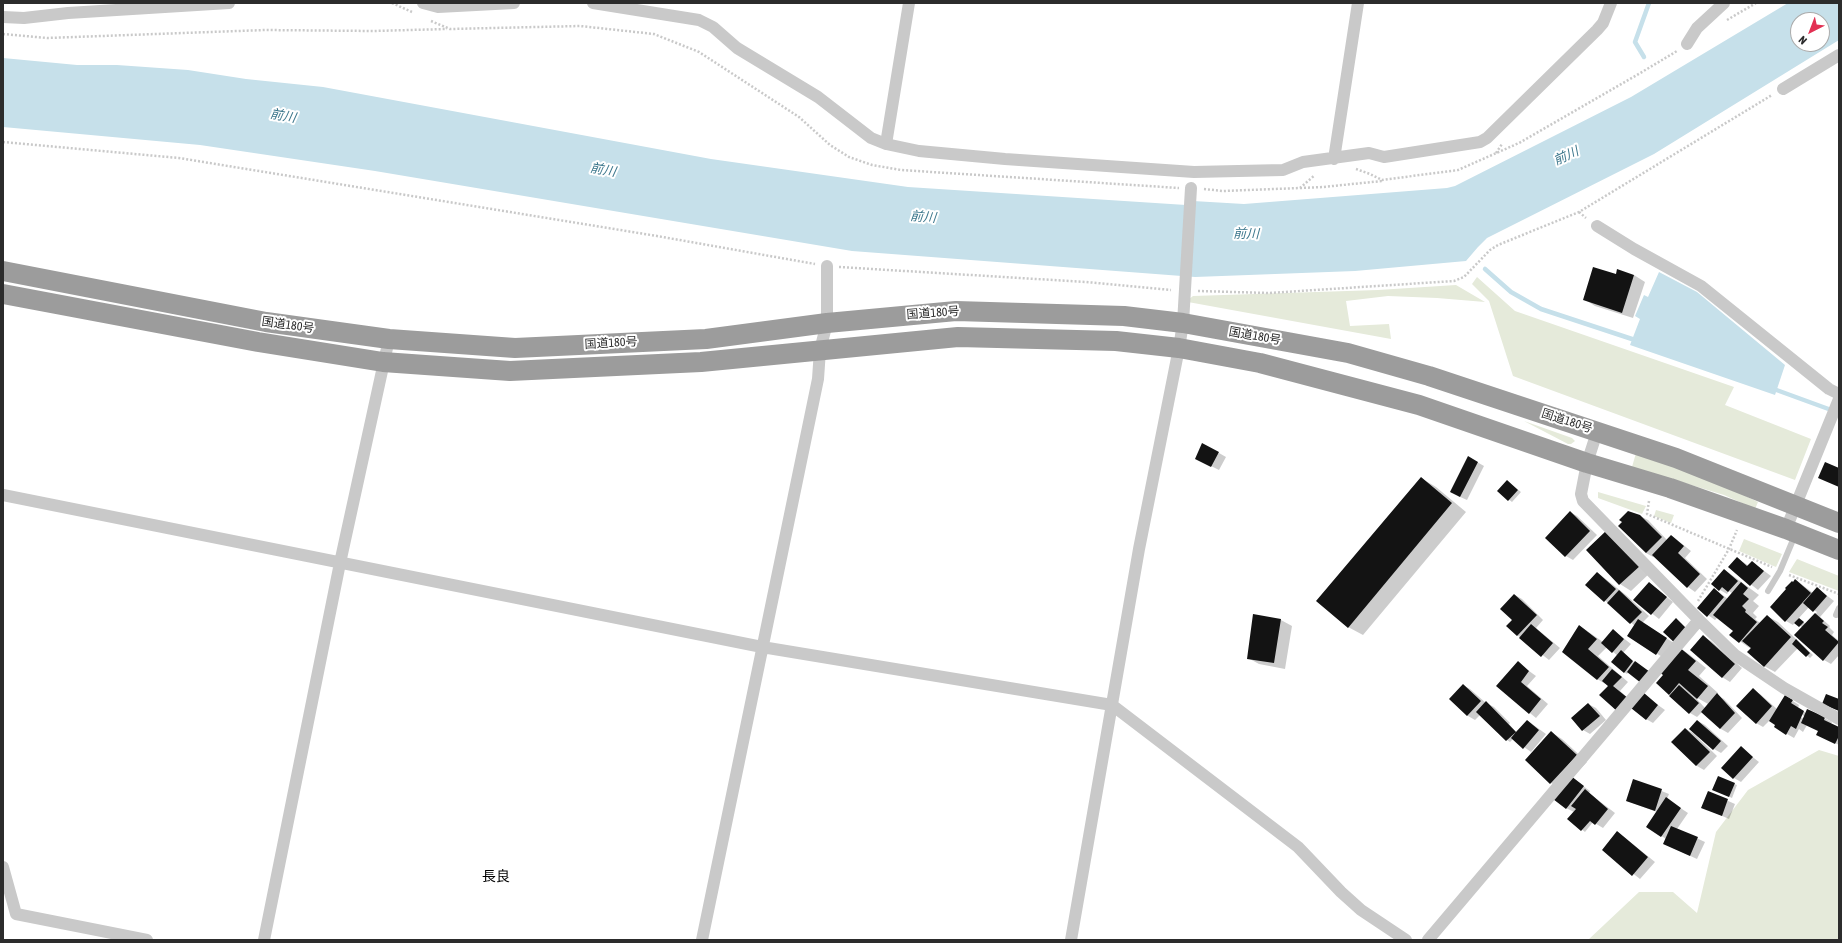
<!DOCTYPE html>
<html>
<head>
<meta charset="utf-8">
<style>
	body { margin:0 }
	#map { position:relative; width:1842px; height:943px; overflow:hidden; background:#fff; font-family:"Asap Condensed",sans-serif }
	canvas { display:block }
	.frame { position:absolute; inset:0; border:4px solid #2c2c2c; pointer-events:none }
	.north { position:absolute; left:1790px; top:12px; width:40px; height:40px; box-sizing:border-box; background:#fff; border:1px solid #ababab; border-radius:50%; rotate:222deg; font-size:11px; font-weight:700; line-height:16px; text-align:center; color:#2c2c2c }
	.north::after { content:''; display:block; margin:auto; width:14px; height:18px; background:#e23053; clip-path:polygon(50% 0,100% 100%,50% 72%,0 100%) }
</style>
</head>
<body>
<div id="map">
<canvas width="1842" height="943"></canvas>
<div class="frame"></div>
<div class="north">N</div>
</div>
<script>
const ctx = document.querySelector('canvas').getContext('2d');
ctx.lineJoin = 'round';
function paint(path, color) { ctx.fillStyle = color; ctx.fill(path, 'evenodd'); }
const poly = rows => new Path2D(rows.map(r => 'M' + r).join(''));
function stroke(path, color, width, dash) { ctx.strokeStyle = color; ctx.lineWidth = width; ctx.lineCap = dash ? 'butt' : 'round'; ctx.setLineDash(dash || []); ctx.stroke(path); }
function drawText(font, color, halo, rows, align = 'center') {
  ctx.font = font + ' "Asap Condensed","Noto Sans JP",sans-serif'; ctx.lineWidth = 4; ctx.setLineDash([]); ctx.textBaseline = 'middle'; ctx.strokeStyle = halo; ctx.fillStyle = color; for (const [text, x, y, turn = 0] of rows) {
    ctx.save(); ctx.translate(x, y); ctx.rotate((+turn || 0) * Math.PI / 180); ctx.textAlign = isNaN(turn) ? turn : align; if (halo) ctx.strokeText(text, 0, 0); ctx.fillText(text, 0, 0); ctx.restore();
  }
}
paint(poly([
	[1477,277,1515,311,1734,387,1725,405,1811,439,1795,480,1513,376,1489,301,1472,284],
	[1456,285,1485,302,1437,298,1388,296,1346,301,1350,326,1389,324,1391,339,1188,302,1189,299,1193,296,1378,290],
	[1524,421,1572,438,1575,441,1571,444,1568,444],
	[1636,453,1727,487,1758,502,1755,509,1724,495,1632,467],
	[1598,492,1646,506,1642,514,1598,498],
	[1656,510,1674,515,1671,523,1654,516],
	[1744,539,1782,554,1776,567,1739,551],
	[1797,559,1839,576,1839,591,1789,572],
	[1819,750,1839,756,1839,940,1588,940,1639,892,1673,892,1697,913,1716,832,1748,790]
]), '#e5eada');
paint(poly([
	[1788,3,1839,3,1839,40,1654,154,1487,238,1478,247,1466,261,1355,271,1195,277,852,251,375,171,200,145,3,127,3,58,77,65,117,65,188,70,246,79,323,87,711,159,908,187,1186,205,1193,201,1244,204,1447,188,1455,186,1631,97],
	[1798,20,1822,20,1822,44,1798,44],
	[1659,272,1697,292,1785,365,1775,395,1630,345,1640,319,1635,316,1644,295,1648,297]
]), '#c6e0ea');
paint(poly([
	[1634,275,1645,282,1633,318,1595,306,1584,299,1616,276],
	[1219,453,1226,457,1219,470,1203,462],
	[1477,462,1484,466,1467,500,1458,496],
	[1421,478,1436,487,1466,512,1363,635,1348,627],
	[1507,481,1521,492,1512,502,1498,491],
	[1570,512,1577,516,1597,535,1573,560,1566,556],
	[1640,516,1648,520,1667,540,1672,536,1691,551,1685,558,1707,579,1695,592,1688,587,1655,555,1653,557,1646,553],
	[1607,531,1651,572,1631,591,1620,584,1587,550],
	[1737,558,1749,566,1752,562,1771,576,1758,590,1729,567],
	[1725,570,1759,595,1753,601,1759,606,1753,613,1757,617,1755,619,1760,623,1767,616,1778,622,1813,655,1810,658,1798,648,1775,672,1764,666,1751,649,1731,635,1734,631,1718,617,1715,620,1698,608,1714,589,1728,599,1733,594,1729,591,1727,594,1720,590],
	[1598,573,1626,595,1649,616,1642,623,1674,643,1664,658,1628,636,1635,626,1587,585],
	[1796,580,1813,593,1817,588,1834,601,1820,617,1830,626,1829,627,1834,632,1832,635,1839,641,1839,655,1831,664,1824,660,1796,635,1803,628,1795,622,1793,625,1786,621,1793,583],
	[1809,607,1817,612,1806,624,1798,619],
	[1649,583,1673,602,1659,619,1635,600],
	[1515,595,1522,599,1543,620,1536,628,1560,648,1549,660,1517,635],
	[1281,620,1292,626,1285,669,1259,664,1248,658],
	[1580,626,1603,642,1613,630,1631,644,1623,653,1635,663,1627,674,1624,672,1618,656,1607,647,1598,656,1628,682,1620,691,1636,705,1644,695,1665,710,1653,723,1646,719,1609,686,1597,679],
	[1704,637,1711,641,1742,668,1730,682,1722,677],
	[1680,648,1690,655,1706,668,1699,676,1718,693,1717,695,1724,699,1742,718,1728,733,1721,729,1702,712,1697,717,1690,713,1669,694,1664,675],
	[1694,696,1708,704,1705,708],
	[1518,663,1536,676,1527,686,1548,704,1536,718,1497,686],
	[1463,685,1470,689,1486,703,1494,707,1510,723,1509,724,1517,733,1528,721,1546,734,1531,752,1513,739,1510,742,1507,740,1480,715,1475,720,1468,716,1450,699],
	[1753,690,1760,694,1777,709,1785,696,1799,705,1798,708,1806,713,1808,710,1832,722,1831,724,1839,728,1839,745,1825,738,1819,731,1807,725,1803,732,1799,729,1794,738,1775,727,1777,725,1770,720,1763,727,1756,723],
	[1797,712,1804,716,1804,719,1796,714],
	[1588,704,1596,708,1606,720,1590,734,1583,730],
	[1698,721,1705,725,1728,746,1721,753,1714,749,1691,729],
	[1686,729,1693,733,1717,756,1704,770,1697,766,1673,742],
	[1551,732,1562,739,1587,762,1572,778,1590,791,1589,793,1615,813,1603,828,1593,822,1585,832,1569,819,1574,812,1566,808,1562,789,1551,783],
	[1741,748,1759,762,1741,782,1734,778],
	[1634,780,1669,794,1667,799,1688,813,1677,829,1705,842,1697,859,1664,844,1666,839,1647,826,1657,812,1627,801],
	[1734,784,1737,785,1732,798,1717,791],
	[1708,792,1735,804,1729,819,1702,807],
	[1618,832,1655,862,1640,879,1603,850]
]), '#0003');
stroke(poly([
	[1644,57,1635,42,1649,3],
	[1485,269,1511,292,1541,309,1638,341],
	[1771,388,1834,411]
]), '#c6e0ea', 4.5);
paint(poly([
	[1593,267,1616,274,1617,269,1634,275,1622,313,1583,300],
	[1202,443,1219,452,1211,467,1195,459],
	[1468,456,1478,462,1460,497,1450,492],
	[1825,462,1839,468,1839,487,1818,478],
	[1421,477,1452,503,1348,628,1316,601],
	[1507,480,1518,490,1508,501,1497,491],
	[1570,511,1590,531,1565,557,1545,538],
	[1628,511,1640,515,1662,537,1646,553,1618,526,1622,522,1619,520],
	[1607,530,1641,565,1619,585,1586,550],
	[1671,535,1684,546,1678,553,1700,574,1687,588,1652,555],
	[1737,557,1747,566,1752,561,1764,571,1750,586,1728,567],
	[1724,569,1738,581,1728,592,1722,587,1719,591,1711,584],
	[1597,572,1616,589,1604,602,1585,585],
	[1795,579,1811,593,1785,622,1770,607,1786,589,1785,588,1792,581,1793,582],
	[1649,582,1667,597,1651,615,1633,600],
	[1741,582,1748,588,1743,594,1749,599,1742,606,1746,610,1745,612,1757,622,1739,643,1729,635,1733,631,1713,615],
	[1817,587,1827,596,1813,612,1803,603],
	[1714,588,1724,597,1707,617,1697,608],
	[1619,590,1642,612,1630,624,1607,603],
	[1514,594,1537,615,1517,636,1506,626,1512,620,1500,609],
	[1815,613,1824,621,1822,623,1828,627,1825,630,1839,642,1823,661,1794,635],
	[1253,614,1281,619,1274,663,1247,659],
	[1767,615,1791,637,1764,667,1747,652,1751,648,1742,641],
	[1676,618,1688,630,1676,644,1663,632],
	[1799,618,1804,622,1799,627,1794,623],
	[1638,619,1667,638,1656,655,1627,636],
	[1531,624,1553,643,1541,657,1519,638],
	[1579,625,1597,639,1588,649,1609,667,1597,680,1562,652],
	[1613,629,1624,639,1612,653,1601,643],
	[1703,635,1735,664,1722,678,1690,650],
	[1796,639,1810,653,1806,657,1792,644],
	[1679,647,1696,661,1688,670,1708,686,1697,699,1679,683,1669,695,1656,683,1663,675,1658,671],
	[1621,650,1633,661,1624,673,1611,662],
	[1518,661,1529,671,1521,682,1541,699,1529,714,1496,686],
	[1635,661,1650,672,1641,683,1627,672],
	[1612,669,1622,677,1613,686,1629,699,1618,712,1599,695,1608,686,1602,681],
	[1463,684,1481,701,1467,716,1449,699],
	[1679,685,1699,703,1689,714,1669,696],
	[1753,688,1772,706,1756,724,1736,706],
	[1644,693,1658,705,1646,720,1631,708],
	[1717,693,1735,713,1720,729,1701,712],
	[1826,694,1839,699,1839,711,1822,704],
	[1785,695,1793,700,1791,703,1804,711,1796,729,1791,726,1786,735,1774,727,1775,725,1769,721],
	[1486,701,1516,732,1527,720,1539,730,1523,749,1511,738,1516,732,1506,741,1476,712],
	[1588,703,1600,716,1582,731,1571,718],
	[1807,709,1825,717,1824,720,1839,727,1839,736,1835,744,1816,735,1818,731,1801,723],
	[1697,720,1721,741,1713,750,1689,729],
	[1685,728,1710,752,1696,766,1671,742],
	[1551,731,1577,755,1550,784,1525,760],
	[1741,746,1753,757,1733,779,1721,768],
	[1571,776,1584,786,1566,809,1553,799],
	[1718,776,1735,783,1729,797,1712,790],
	[1633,779,1662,789,1655,811,1626,801],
	[1585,789,1608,809,1595,825,1590,821,1581,831,1567,819,1576,809,1571,806],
	[1708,791,1728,799,1722,816,1701,808],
	[1666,797,1681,808,1661,837,1646,827],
	[1671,826,1698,837,1690,856,1663,844],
	[1617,831,1648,857,1632,876,1602,850]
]), '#131313');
stroke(poly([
	[392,3,412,12],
	[1727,20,1756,3],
	[431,21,450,29,580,26,654,34,699,52,799,117,830,145,849,157,872,165,901,170,1179,188],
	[3,34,47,38,265,30,373,31,447,29],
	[3,142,179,158,657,236,815,264],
	[1496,153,1502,144],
	[1356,169,1370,174,1382,180,1458,170,1519,143,1637,75,1677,51],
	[1300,188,1323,187,1382,181],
	[1204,189,1223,191,1300,188,1315,175],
	[1579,212,1586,218],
	[839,267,1086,282,1171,290],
	[1198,291,1269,293,1454,281,1464,277,1490,250,1498,245,1579,212,1772,95],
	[1649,501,1647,514,1772,567],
	[1789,575,1839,594],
	[1698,601,1729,549,1737,530]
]), '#c9c9c9', 2.5, [2, 2]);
stroke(poly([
	[1768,591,1780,571,1795,535],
	[1836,615,1839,608]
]), '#c9c9c9', 6);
stroke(poly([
	[423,3,438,7,514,3],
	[593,3,699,20,713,27,737,48,818,97,871,138,886,144,919,151,1005,159,1194,172,1283,170,1303,162,1369,153,1384,157,1480,142,1487,138,1597,30,1603,23,1611,3],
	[3,17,24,18,68,13,229,3],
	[1687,44,1697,28,1724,3],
	[1783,89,1839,55],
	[886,144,909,3],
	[1334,159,1358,3],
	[1597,226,1634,249,1701,286,1829,389,1839,394],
	[1597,432,1587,463,1581,494,1583,501,1699,620,1735,655,1784,688,1839,719],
	[3,495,762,647,1112,705,1298,847,1341,892,1361,910,1406,940],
	[1786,529,1839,399],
	[3,867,16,914,147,940],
	[264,940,340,563,389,339],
	[702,940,818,379,820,350,827,323,827,266],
	[1071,940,1139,549,1179,348,1183,323,1191,188],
	[1428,940,1699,620]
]), '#c9c9c9', 12);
stroke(poly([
	[3,271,266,322,389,339,515,348,706,339,827,323,956,311,1124,316,1183,323,1348,353,1429,376,1676,458,1839,523],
	[3,294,258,342,383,362,510,371,701,362,958,337,1116,341,1179,348,1260,363,1419,405,1587,463,1670,488,1786,529,1839,550]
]), '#9c9c9c', 20);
drawText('12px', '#2c2c2c', '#fff', [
	["国道180号",933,313,-4],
	["国道180号",288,325,8],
	["国道180号",1255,336,10],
	["国道180号",611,343,-3],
	["国道180号",1567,421,18]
]);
drawText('italic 13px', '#3c778c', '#fff', [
	["前川",283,116,10],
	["前川",1566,156,-25],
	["前川",603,170,10],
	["前川",923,217,5],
	["前川",1246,234,1]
]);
drawText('14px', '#000', '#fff', [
	["長良",496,877]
]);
</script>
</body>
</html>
